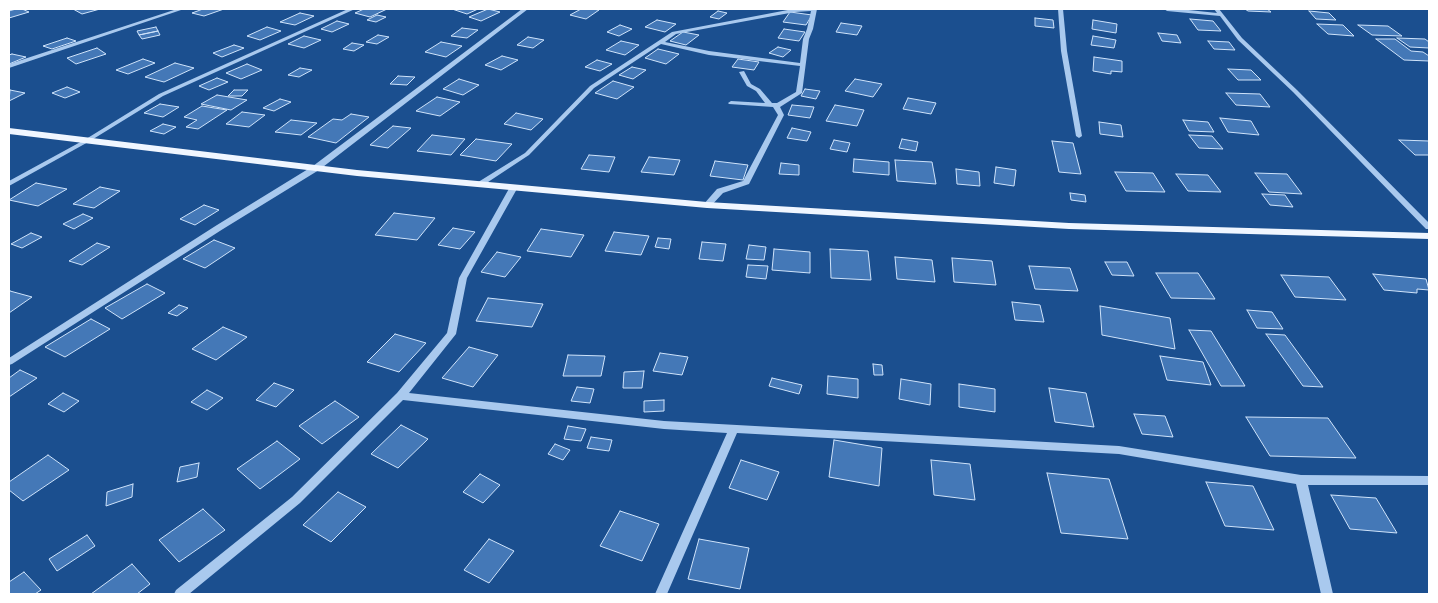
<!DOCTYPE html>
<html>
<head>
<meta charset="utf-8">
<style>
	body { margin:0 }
	#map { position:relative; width:1438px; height:603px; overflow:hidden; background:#1b4f8f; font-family:"Alegreya Sans",sans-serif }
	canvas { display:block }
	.frame { position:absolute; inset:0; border:10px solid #fff; pointer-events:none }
</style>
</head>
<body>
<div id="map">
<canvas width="1438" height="603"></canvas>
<div class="frame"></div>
</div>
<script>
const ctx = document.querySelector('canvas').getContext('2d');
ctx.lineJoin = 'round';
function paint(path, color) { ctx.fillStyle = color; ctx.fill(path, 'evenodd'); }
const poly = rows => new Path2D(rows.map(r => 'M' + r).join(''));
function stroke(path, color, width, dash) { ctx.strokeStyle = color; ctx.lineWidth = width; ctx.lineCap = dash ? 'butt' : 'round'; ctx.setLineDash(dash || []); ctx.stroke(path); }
const building = poly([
	[16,9,22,9,29,12,9,18,9,11,16,9],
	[73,9,100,9,82,14,73,9],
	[203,9,224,9,204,16,192,13,203,9],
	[364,9,387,9,370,17,355,13,364,9],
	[452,9,478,9,467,14,452,9],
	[488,9,500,12,481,21,469,17,488,9],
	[581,9,592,9,599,10,586,19,570,15,581,9],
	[1245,9,1267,9,1271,12,1248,11,1245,9],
	[718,11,727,13,719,19,710,17,718,11],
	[1309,11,1329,13,1336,20,1316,19,1309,11],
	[790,12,812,15,806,25,783,22,790,12],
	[300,13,314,16,295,25,280,22,300,13],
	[377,15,386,17,376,22,367,20,377,15],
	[1035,18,1053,20,1054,28,1035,26,1035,18],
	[1190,19,1213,21,1221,31,1198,30,1190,19],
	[657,20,676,24,665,32,645,27,657,20],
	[1093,20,1117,24,1116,33,1092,29,1093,20],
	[337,21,349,24,332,32,321,29,337,21],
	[841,23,862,26,857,35,836,32,841,23],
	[1317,24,1343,25,1354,36,1328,34,1317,24],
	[620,25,632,29,619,36,607,32,620,25],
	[1358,25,1388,26,1402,36,1372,35,1358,25],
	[156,27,158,31,139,35,137,31,156,27],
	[267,27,281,31,260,40,247,36,267,27],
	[462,28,478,30,467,38,451,36,462,28],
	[784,29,805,32,799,41,778,38,784,29],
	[158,31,160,35,142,39,139,35,158,31],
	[683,32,699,35,686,45,670,41,683,32],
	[1158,33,1177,35,1181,43,1162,41,1158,33],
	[378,35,389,37,377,44,366,42,378,35],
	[304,36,321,40,304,48,288,44,304,36],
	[1093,36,1116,40,1114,48,1091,45,1093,36],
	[528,37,544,40,533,48,517,45,528,37],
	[67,38,76,41,52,49,43,46,67,38],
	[1397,38,1425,39,1429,42,1429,48,1410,47,1397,38],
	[1376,39,1395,39,1411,51,1423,52,1429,56,1429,61,1404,60,1376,39],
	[621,41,639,45,625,55,606,50,621,41],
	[1208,41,1229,42,1235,50,1214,49,1208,41],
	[441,42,462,46,446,57,425,52,441,42],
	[352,43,364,45,354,51,343,49,352,43],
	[234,45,244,48,222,57,213,53,234,45],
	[778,47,791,50,783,57,769,53,778,47],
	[97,48,106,54,76,64,67,58,97,48],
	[658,49,679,54,666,64,645,58,658,49],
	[12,54,26,57,9,64,9,55,12,54],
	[502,56,518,60,501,70,485,65,502,56],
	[1094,57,1122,61,1122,72,1111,71,1111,74,1093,71,1094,57],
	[143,59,155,63,128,74,116,70,143,59],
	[738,59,759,62,754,70,732,67,738,59],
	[597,60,612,64,600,71,585,67,597,60],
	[175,63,194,68,164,82,145,77,175,63],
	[247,64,262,70,241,79,226,73,247,64],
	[632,67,646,70,633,79,619,75,632,67],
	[300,68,312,70,299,77,288,75,300,68],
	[1228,69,1251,70,1261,80,1238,80,1228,69],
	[398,76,415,77,407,85,390,84,398,76],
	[217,78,228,82,209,90,199,86,217,78],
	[459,79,479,85,463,95,443,89,459,79],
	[855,79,882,84,873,97,845,91,855,79],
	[613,81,634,87,617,99,595,93,613,81],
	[67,87,80,92,65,98,52,93,67,87],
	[805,89,820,91,816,99,801,96,805,89],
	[10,90,25,93,9,101,10,90],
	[234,90,248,90,242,96,228,96,234,90],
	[1226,93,1260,94,1270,107,1236,105,1226,93],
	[217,95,247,100,231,110,201,104,217,95],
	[437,97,460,102,440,116,416,111,437,97],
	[908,98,936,103,931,114,903,109,908,98],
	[280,99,291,102,274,111,263,108,280,99],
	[160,104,179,107,163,117,144,113,160,104],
	[792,105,814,107,810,118,788,115,792,105],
	[835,105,864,110,857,126,826,121,835,105],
	[202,106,227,110,198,129,186,127,197,120,184,117,202,106],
	[242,112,265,115,249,127,226,124,242,112],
	[516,113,543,119,531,130,504,124,516,113],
	[351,114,369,117,336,143,308,137,333,119,342,120,351,114],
	[1220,118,1251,121,1259,135,1228,132,1220,118],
	[291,120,317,123,301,135,275,132,291,120],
	[1183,120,1208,122,1214,132,1189,131,1183,120],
	[1099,122,1121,125,1123,137,1100,134,1099,122],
	[163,124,176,127,164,134,150,131,163,124],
	[393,126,411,128,388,148,370,145,393,126],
	[792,128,811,132,807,141,787,138,792,128],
	[432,135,465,139,451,155,417,151,432,135],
	[1189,135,1212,136,1223,149,1199,148,1189,135],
	[476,139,512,144,496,161,460,155,476,139],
	[902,139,918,142,916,151,899,148,902,139],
	[834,140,850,143,847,152,830,149,834,140],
	[1399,140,1429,141,1429,155,1415,155,1399,140],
	[1052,141,1073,143,1081,174,1059,172,1052,141],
	[589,155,615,157,609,172,581,169,589,155],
	[649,157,680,160,674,175,641,172,649,157],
	[854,159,889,162,889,175,853,172,854,159],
	[895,160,932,162,936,184,897,181,895,160],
	[715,161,748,165,743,180,710,176,715,161],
	[781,163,799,165,799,175,779,174,781,163],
	[996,167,1016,170,1014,186,994,183,996,167],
	[956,169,979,172,980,186,957,184,956,169],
	[1115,172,1153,173,1165,192,1126,191,1115,172],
	[1255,173,1287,174,1302,194,1269,192,1255,173],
	[1176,174,1208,175,1221,192,1188,191,1176,174],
	[36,183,67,189,38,206,9,200,36,183],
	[100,187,120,191,94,208,73,204,100,187],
	[1070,193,1085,195,1086,202,1071,200,1070,193],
	[1262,194,1285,195,1293,207,1270,205,1262,194],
	[204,205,219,210,195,225,180,219,204,205],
	[394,213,435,218,417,240,375,235,394,213],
	[83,214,93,218,74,229,63,224,83,214],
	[453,228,475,232,460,249,438,245,453,228],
	[541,229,584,235,571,257,527,251,541,229],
	[614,232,649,236,641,255,605,251,614,232],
	[31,233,42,237,22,248,11,244,31,233],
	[658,238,671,239,669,249,655,247,658,238],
	[214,240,235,248,205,268,183,259,214,240],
	[702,242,726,244,723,261,699,259,702,242],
	[97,243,110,247,82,265,69,261,97,243],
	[749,245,766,247,764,260,746,259,749,245],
	[774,249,810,252,810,273,772,270,774,249],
	[830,249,868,251,871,280,831,278,830,249],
	[497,252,521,257,505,277,481,272,497,252],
	[895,257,932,260,935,282,897,279,895,257],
	[952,258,992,261,996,285,954,282,952,258],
	[1105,262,1127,262,1134,276,1112,275,1105,262],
	[748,265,768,266,766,279,746,277,748,265],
	[1029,266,1070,268,1078,291,1035,289,1029,266],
	[1156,273,1198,273,1215,299,1171,298,1156,273],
	[1373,274,1426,279,1429,290,1417,289,1417,293,1384,290,1373,274],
	[1281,275,1329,277,1346,300,1295,297,1281,275],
	[147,284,165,293,122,319,105,308,147,284],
	[10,291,32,297,9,313,9,292,10,291],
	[488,298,543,304,532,327,476,321,488,298],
	[1012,302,1040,305,1044,322,1015,320,1012,302],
	[179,305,188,308,177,316,168,313,179,305],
	[1100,306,1170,318,1175,349,1102,335,1100,306],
	[1247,310,1272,312,1283,329,1257,328,1247,310],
	[91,319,110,329,65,357,45,347,91,319],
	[223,327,247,337,216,360,192,349,223,327],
	[1189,330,1211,331,1245,386,1221,386,1189,330],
	[395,334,426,343,399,372,367,362,395,334],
	[1266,334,1285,335,1323,387,1303,386,1266,334],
	[469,347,498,355,473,387,442,378,469,347],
	[660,353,688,357,682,375,653,371,660,353],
	[568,355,605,356,601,376,563,376,568,355],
	[1160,356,1203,362,1211,385,1167,380,1160,356],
	[873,364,882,365,883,375,874,375,873,364],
	[20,370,37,378,9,397,9,378,20,370],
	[644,371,642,388,623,388,624,372,644,371],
	[828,376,858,379,858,398,827,394,828,376],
	[772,378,802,385,799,394,769,386,772,378],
	[901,379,931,384,930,405,899,399,901,379],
	[274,383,294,390,276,407,256,400,274,383],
	[959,384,995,389,995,412,959,407,959,384],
	[577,387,594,389,590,403,571,401,577,387],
	[1049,388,1086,393,1094,427,1055,422,1049,388],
	[207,390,223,398,207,410,191,402,207,390],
	[63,393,79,401,64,412,48,404,63,393],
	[664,400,664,411,644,412,644,401,664,400],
	[335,401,359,417,322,444,299,426,335,401],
	[1134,414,1165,416,1173,437,1142,434,1134,414],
	[1246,417,1328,418,1356,458,1270,456,1246,417],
	[401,425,428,439,398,468,371,454,401,425],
	[568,426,586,429,581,441,564,439,568,426],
	[591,437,612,440,609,451,587,448,591,437],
	[834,440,882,448,879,486,829,477,834,440],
	[277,441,300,459,260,489,237,469,277,441],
	[555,444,570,450,563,460,548,454,555,444],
	[48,455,69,470,23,501,9,490,9,482,48,455],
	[741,460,779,472,767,500,729,488,741,460],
	[931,460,970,464,975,500,934,495,931,460],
	[199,463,197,477,177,482,180,467,199,463],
	[1047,473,1109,479,1128,539,1061,533,1047,473],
	[480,474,500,485,483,503,463,492,480,474],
	[1206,482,1253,486,1274,530,1225,526,1206,482],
	[133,484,132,497,106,506,107,492,133,484],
	[338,492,366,507,331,542,303,525,338,492],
	[1331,495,1376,498,1397,533,1350,529,1331,495],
	[203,509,225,530,179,562,159,540,203,509],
	[620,511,659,524,642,561,600,546,620,511],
	[87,535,95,546,57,571,49,559,87,535],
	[489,539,514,551,489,583,464,570,489,539],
	[699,539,749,548,740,589,688,579,699,539],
	[132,564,150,584,137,594,91,594,132,564],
	[24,572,41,590,35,594,9,594,9,582,24,572]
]);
paint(building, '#4478b7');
stroke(building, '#cfe3fa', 1);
paint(poly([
	[177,9,184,9,9,68,9,64,177,9],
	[348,9,355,9,163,96,90,141,9,186,9,181,86,139,159,94,348,9],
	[522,9,528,9,319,170,223,229,12,364,9,365,9,358,217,225,313,166,522,9],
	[793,9,817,9,813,29,809,39,802,93,780,107,784,115,749,184,723,193,710,207,704,207,703,205,717,189,743,181,778,115,773,107,729,104,728,103,731,101,765,103,756,91,747,86,739,72,744,71,751,84,760,89,772,103,777,103,796,92,800,66,709,55,661,44,594,88,529,155,482,186,476,186,475,184,525,153,590,86,672,32,793,9],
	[811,11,807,29,803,39,800,63,709,51,665,42,676,34,795,12,811,11],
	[1058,9,1063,9,1067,51,1082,136,1079,138,1076,136,1061,51,1058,9],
	[1164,9,1179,9,1217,13,1214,9,1219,9,1242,38,1297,90,1429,223,1429,229,1426,229,1293,92,1238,40,1220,16,1167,11,1164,9],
	[511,185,517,185,518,187,467,278,456,334,409,393,664,421,1119,446,1301,475,1429,476,1429,485,1308,485,1333,594,1321,594,1296,484,1119,454,737,433,667,594,655,594,727,433,664,429,403,400,300,503,189,594,174,594,176,590,292,497,397,393,447,333,459,278,511,185]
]), '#a9c9ee');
paint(poly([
	[9,128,357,170,707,202,1069,223,1429,233,1429,239,1069,229,707,208,357,176,9,134,9,128]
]), '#f0f6ff');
</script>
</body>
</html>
